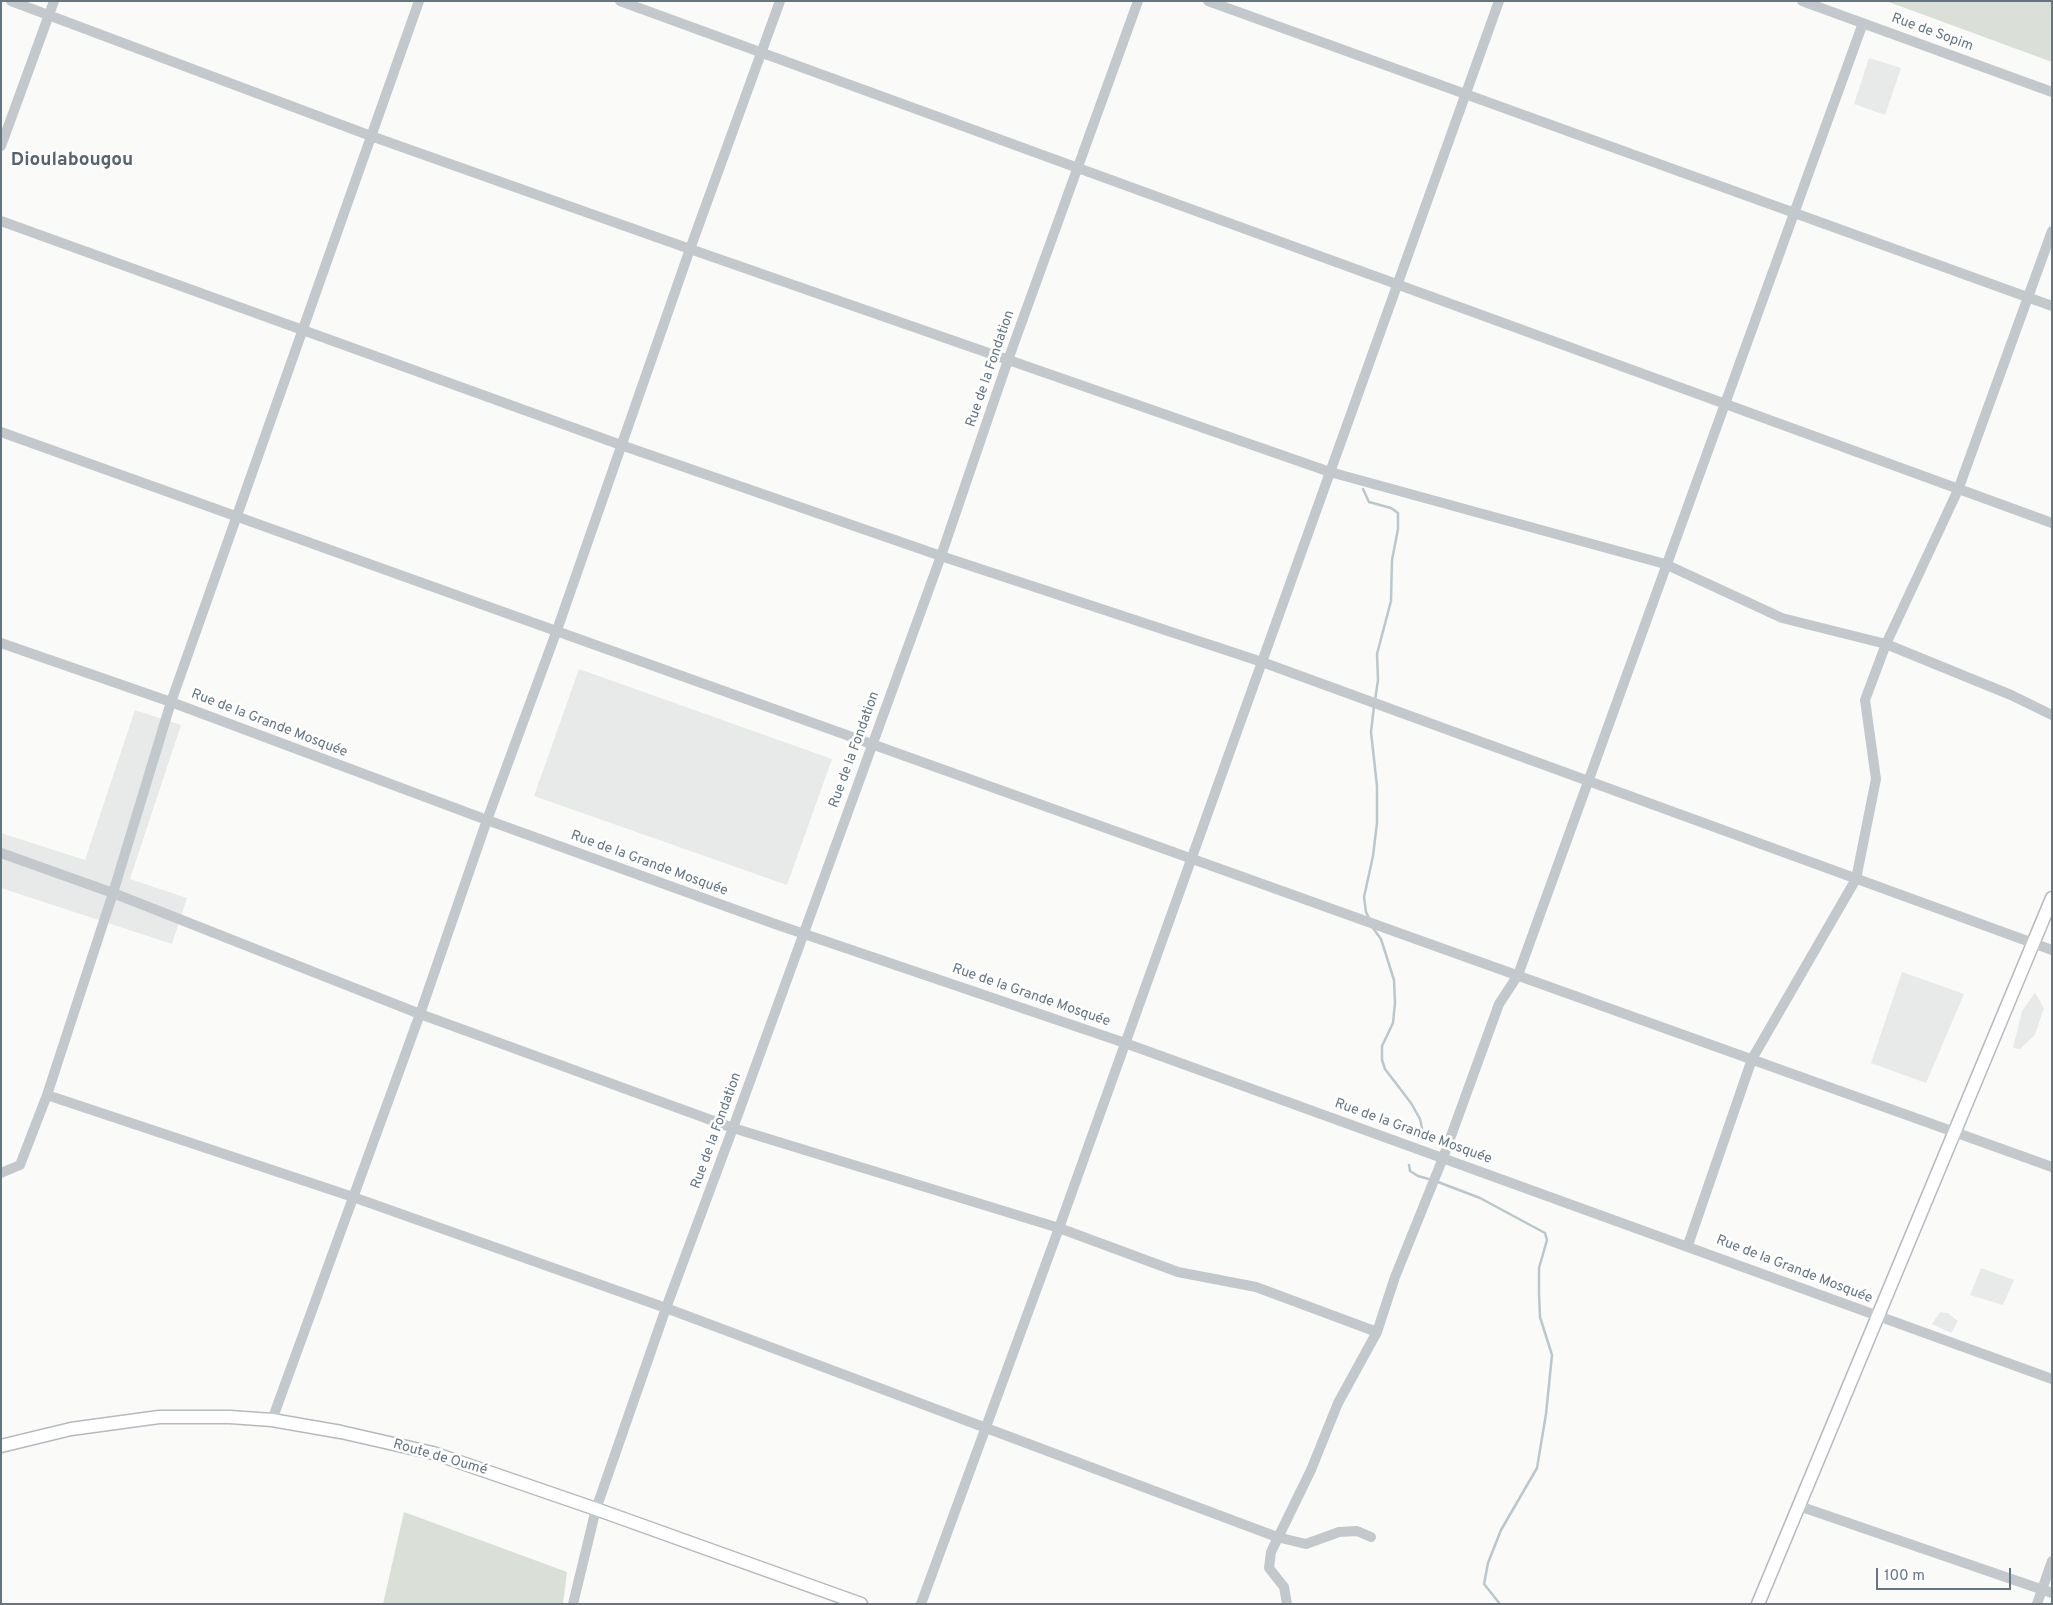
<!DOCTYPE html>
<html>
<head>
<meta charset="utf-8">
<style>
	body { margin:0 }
	#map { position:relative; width:2053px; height:1605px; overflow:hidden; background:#fafaf8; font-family:Overpass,sans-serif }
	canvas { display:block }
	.frame { position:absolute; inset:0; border:2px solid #657683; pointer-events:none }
	.scale { position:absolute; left:1876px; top:1568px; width:135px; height:22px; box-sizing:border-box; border:2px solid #657683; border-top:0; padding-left:6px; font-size:15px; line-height:18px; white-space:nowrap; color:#657683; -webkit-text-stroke:4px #fff; paint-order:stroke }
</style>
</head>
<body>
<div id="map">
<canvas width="2053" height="1605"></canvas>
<div class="frame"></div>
<div class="scale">100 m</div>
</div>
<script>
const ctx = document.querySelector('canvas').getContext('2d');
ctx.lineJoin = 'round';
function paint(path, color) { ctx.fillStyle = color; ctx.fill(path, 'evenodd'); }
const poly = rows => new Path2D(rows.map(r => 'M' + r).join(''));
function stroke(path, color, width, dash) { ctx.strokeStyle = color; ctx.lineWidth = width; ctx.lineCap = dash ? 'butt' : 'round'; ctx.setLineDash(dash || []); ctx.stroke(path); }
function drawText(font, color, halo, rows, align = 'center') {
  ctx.font = font + ' Overpass,sans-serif'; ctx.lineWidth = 5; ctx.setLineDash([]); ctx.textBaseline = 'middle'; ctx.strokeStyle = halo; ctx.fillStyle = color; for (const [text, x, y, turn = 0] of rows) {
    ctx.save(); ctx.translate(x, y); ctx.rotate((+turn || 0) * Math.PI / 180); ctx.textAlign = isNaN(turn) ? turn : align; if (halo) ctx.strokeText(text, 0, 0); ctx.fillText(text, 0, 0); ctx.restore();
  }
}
paint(poly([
	[1869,58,1901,68,1885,115,1854,104],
	[579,669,832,759,787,885,534,796],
	[135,710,181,725,130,879,187,898,172,944,1,888,1,833,85,860],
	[1902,972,1964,994,1926,1083,1871,1063],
	[2035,993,2044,1008,2035,1035,2020,1049,2013,1048,2022,1011],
	[1981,1268,2014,1280,2003,1305,1970,1295],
	[1940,1312,1948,1313,1958,1321,1951,1333,1932,1324]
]), '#e8e9e9');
paint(poly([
	[1886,1,2052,1,2052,62],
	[404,1512,567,1572,563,1604,383,1604]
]), '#dadfd7');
stroke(poly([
	[1363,489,1369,502,1391,508,1398,513,1398,529,1392,560,1391,601,1377,654,1378,680,1375,701],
	[1369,918,1366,912,1364,897,1373,856,1377,823,1377,786,1371,732,1374,706],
	[1373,928,1381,939,1394,980,1395,1003,1393,1023,1382,1046,1382,1060,1385,1069,1411,1103,1420,1119,1422,1128,1419,1136],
	[1409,1165,1410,1171,1418,1176,1432,1180],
	[1438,1182,1480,1198,1545,1233,1547,1240,1539,1268,1539,1293,1540,1317,1552,1355,1546,1414,1537,1468,1501,1530,1488,1563,1484,1584,1500,1604]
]), '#bbc7cb', 2.5);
const major = poly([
	[1,1446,71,1429,159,1417,230,1417,272,1420,341,1432,433,1453,596,1509,861,1604],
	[1758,1604,2052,898]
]);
stroke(major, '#b5babe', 15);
stroke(poly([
	[11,1,371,136,690,249,1330,472,1665,564,1782,618,1886,644,2011,695,2052,715],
	[620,1,2052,523],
	[1208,1,2052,306],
	[1802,1,2052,92],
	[1,146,54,1],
	[1,221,621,445,941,556,1262,662,2052,950],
	[1,432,2052,1167],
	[1,643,171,702,487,820,775,924,1125,1043,2052,1379],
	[1,853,113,893,420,1014,733,1128,1059,1228,1178,1272,1256,1287,1377,1332],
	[47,1095,353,1197,666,1308,1277,1537,1306,1544,1339,1532,1357,1531,1371,1537],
	[1,1173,20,1165,47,1095,113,893,171,702,419,1],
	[1688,1245,1752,1059,1856,879,1876,779,1865,700,1886,644,1958,490,2052,231],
	[272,1420,420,1014,487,820,557,630,690,249,780,1],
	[1799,1506,2052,1593],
	[573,1604,596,1509,666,1308,733,1128,941,556,1008,360,1138,1],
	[921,1604,1059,1228,1499,1],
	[1287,1604,1284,1587,1269,1568,1271,1552,1311,1470,1338,1403,1377,1332,1395,1277,1443,1158,1499,1004,1518,975,1863,23],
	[2037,1604,2052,1561]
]), '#c3c8cc', 10);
stroke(major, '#fff', 12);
drawText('14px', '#657683', '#fff', [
	["Rue de Sopim",1932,33,20],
	["Rue de la Fondation",991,369,-71],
	["Rue de la Grande Mosquée",269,724,21],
	["Rue de la Fondation",855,750,-70],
	["Rue de la Grande Mosquée",649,864,20],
	["Rue de la Grande Mosquée",1031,996,19],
	["Rue de la Fondation",717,1131,-70],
	["Rue de la Grande Mosquée",1413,1132,20],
	["Rue de la Grande Mosquée",1794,1270,21],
	["Route de Oumé",440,1458,16]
]);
drawText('bold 19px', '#57646e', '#fff', [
	["Dioulabougou",72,161]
]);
</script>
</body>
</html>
